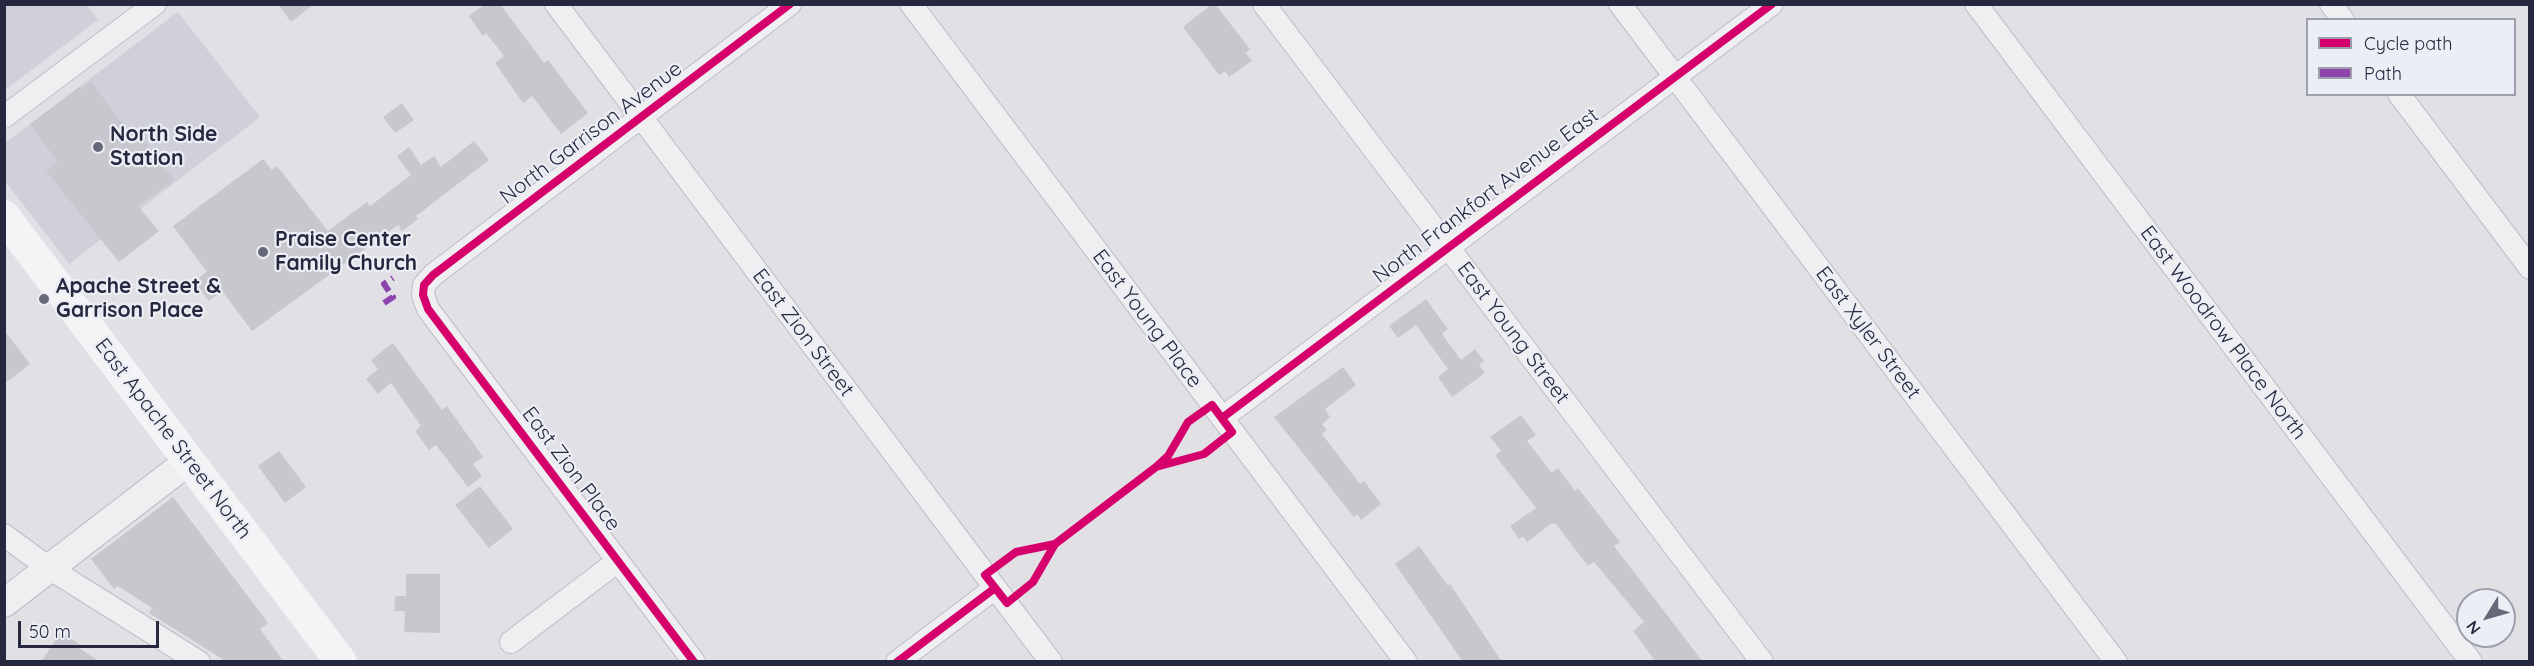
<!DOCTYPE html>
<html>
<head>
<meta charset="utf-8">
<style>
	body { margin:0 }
	#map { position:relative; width:2534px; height:666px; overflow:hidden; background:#e0e0e5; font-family:Quicksand,sans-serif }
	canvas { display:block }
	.frame { position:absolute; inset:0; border:6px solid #26283f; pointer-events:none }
	.legend { position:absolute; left:2306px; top:18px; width:210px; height:78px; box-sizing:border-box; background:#eceef5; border:2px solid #9d9fac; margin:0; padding:8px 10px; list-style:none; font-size:18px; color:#26283f }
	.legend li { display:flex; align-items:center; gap:12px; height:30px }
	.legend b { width:30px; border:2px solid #9d9fac }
	.north { position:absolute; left:2456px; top:588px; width:60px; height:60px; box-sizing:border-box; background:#eceef5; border:2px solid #9d9fac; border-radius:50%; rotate:233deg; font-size:16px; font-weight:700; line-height:24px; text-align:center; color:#26283f }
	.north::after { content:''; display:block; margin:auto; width:21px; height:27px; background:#676879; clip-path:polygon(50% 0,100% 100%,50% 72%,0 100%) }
	.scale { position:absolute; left:18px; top:621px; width:141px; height:27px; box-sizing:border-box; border:3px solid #26283f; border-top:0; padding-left:8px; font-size:18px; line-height:21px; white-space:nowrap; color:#26283f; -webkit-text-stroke:4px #eceef5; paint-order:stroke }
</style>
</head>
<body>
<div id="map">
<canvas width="2534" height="666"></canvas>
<div class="frame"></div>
<ul class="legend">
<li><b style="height:8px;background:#d6006c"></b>Cycle path</li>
<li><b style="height:8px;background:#8e44ad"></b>Path</li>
</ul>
<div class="north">N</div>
<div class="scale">50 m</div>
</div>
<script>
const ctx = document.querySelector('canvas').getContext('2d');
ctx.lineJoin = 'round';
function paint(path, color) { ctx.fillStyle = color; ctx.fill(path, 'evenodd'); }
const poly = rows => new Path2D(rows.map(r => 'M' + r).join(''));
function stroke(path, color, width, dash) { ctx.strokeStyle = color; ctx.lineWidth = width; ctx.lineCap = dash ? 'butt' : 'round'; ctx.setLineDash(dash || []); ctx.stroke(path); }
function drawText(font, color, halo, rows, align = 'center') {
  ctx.font = font + ' Quicksand,sans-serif'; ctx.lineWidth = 4.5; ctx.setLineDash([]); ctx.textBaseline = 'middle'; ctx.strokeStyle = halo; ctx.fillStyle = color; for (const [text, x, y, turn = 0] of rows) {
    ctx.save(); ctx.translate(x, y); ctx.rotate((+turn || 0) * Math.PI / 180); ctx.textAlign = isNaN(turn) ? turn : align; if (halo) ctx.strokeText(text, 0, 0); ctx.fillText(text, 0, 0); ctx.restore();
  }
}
paint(poly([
	[5,4,87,5,98,20,5,90],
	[178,12,260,117,69,264,5,181,5,143]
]), '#d0d0db');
paint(poly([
	[278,4,314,4,291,22],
	[485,4,500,4,544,63,548,60,588,113,561,134,532,96,523,103,495,63,504,56,486,33,483,36,469,16],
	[1212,4,1215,4,1250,49,1246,53,1252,61,1229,77,1225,71,1219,75,1183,27],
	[91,82,128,131,134,127,174,180,138,206,159,231,119,262,46,171,58,162,30,124,79,87,81,90],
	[402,103,414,120,395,133,383,117],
	[474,141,489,160,416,216,418,219,402,231,398,225,252,331,222,291,209,301,194,281,207,272,173,226,263,159,272,170,277,166,328,231,367,202,370,206,411,175,397,156,409,147,421,165,434,156,441,167],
	[1426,299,1448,329,1442,334,1461,360,1475,349,1484,361,1479,365,1485,373,1452,397,1438,377,1448,369,1416,325,1398,338,1389,326],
	[4,330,30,364,4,384],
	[393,343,442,410,447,406,483,457,473,464,482,476,468,487,436,445,429,450,415,431,421,426,391,383,378,394,366,379,378,369,371,360],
	[1343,367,1356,385,1325,409,1330,417,1322,424,1327,430,1322,434,1360,484,1364,481,1381,504,1361,520,1357,514,1354,517,1274,417],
	[1521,415,1536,435,1527,441,1552,473,1558,468,1575,491,1578,488,1620,542,1614,546,1703,662,1656,662,1633,631,1644,622,1594,562,1588,566,1556,524,1552,523,1527,542,1523,536,1519,539,1510,526,1536,508,1495,455,1501,451,1490,437],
	[279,451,306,487,285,503,258,466],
	[480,486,513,529,489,548,455,505],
	[173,497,268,623,260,629,284,662,227,662,149,613,152,608,118,586,114,589,91,559],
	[1419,546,1448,586,1450,584,1502,662,1463,662,1395,564],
	[406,574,440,574,440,633,404,632,405,611,394,611,395,596,406,596],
	[61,632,81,645,79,648,100,662,41,662]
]), '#c7c7cd');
const minor = poly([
	[556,4,1051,662],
	[911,4,1406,662],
	[1264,4,1762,662],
	[1620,4,2116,662],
	[1976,4,2471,662],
	[2331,4,2343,20],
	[2399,94,2530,268],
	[4,117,155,4],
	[1222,418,1772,4],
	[4,535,49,568,199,662],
	[511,642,618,561],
	[694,662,428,309,423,295,424,285,433,275,790,4],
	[897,662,995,588]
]);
const tertiary = poly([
	[4,603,190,460]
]);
stroke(minor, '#bdbdc3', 24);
stroke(tertiary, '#bdbdc3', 30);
stroke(minor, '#efeff2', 22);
stroke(tertiary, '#efeff2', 28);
stroke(poly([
	[4,216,341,662]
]), '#f4f4f6', 32);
stroke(poly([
	[384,303,393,297,384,284,393,278]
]), '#8e44ad', 6, [12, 6]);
stroke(poly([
	[1222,418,1772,4],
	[1055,544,1016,552,985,575,1007,603,1033,582,1055,544,1156,467,1168,456,1188,422,1212,405,1232,432,1204,454,1156,467],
	[694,662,428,309,423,295,424,285,433,275,790,4],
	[897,662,995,588]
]), '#d6006c', 8);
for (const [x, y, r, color] of [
	[98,147,6,"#676879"],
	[263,252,6,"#676879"],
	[44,299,6,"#676879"]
]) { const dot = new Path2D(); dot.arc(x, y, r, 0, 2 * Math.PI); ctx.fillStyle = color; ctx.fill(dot); stroke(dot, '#eceef5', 2); }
drawText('21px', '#26283f', '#eceef5', [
	["North Garrison Avenue",591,133,-37],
	["North Frankfort Avenue East",1486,196,-37],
	["East Young Place",1147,319,53],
	["East Zion Street",803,333,53],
	["East Young Street",1513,333,53],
	["East Xyler Street",1868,333,53],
	["East Woodrow Place North",2223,333,53],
	["East Apache Street North",173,439,53],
	["East Zion Place",571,469,53]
]);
drawText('bold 21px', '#26283f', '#eceef5', [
	["North Side",110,135],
	["Station",110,159],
	["Praise Center",275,240],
	["Family Church",275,264],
	["Apache Street &",56,287],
	["Garrison Place",56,311]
], 'left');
</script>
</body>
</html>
